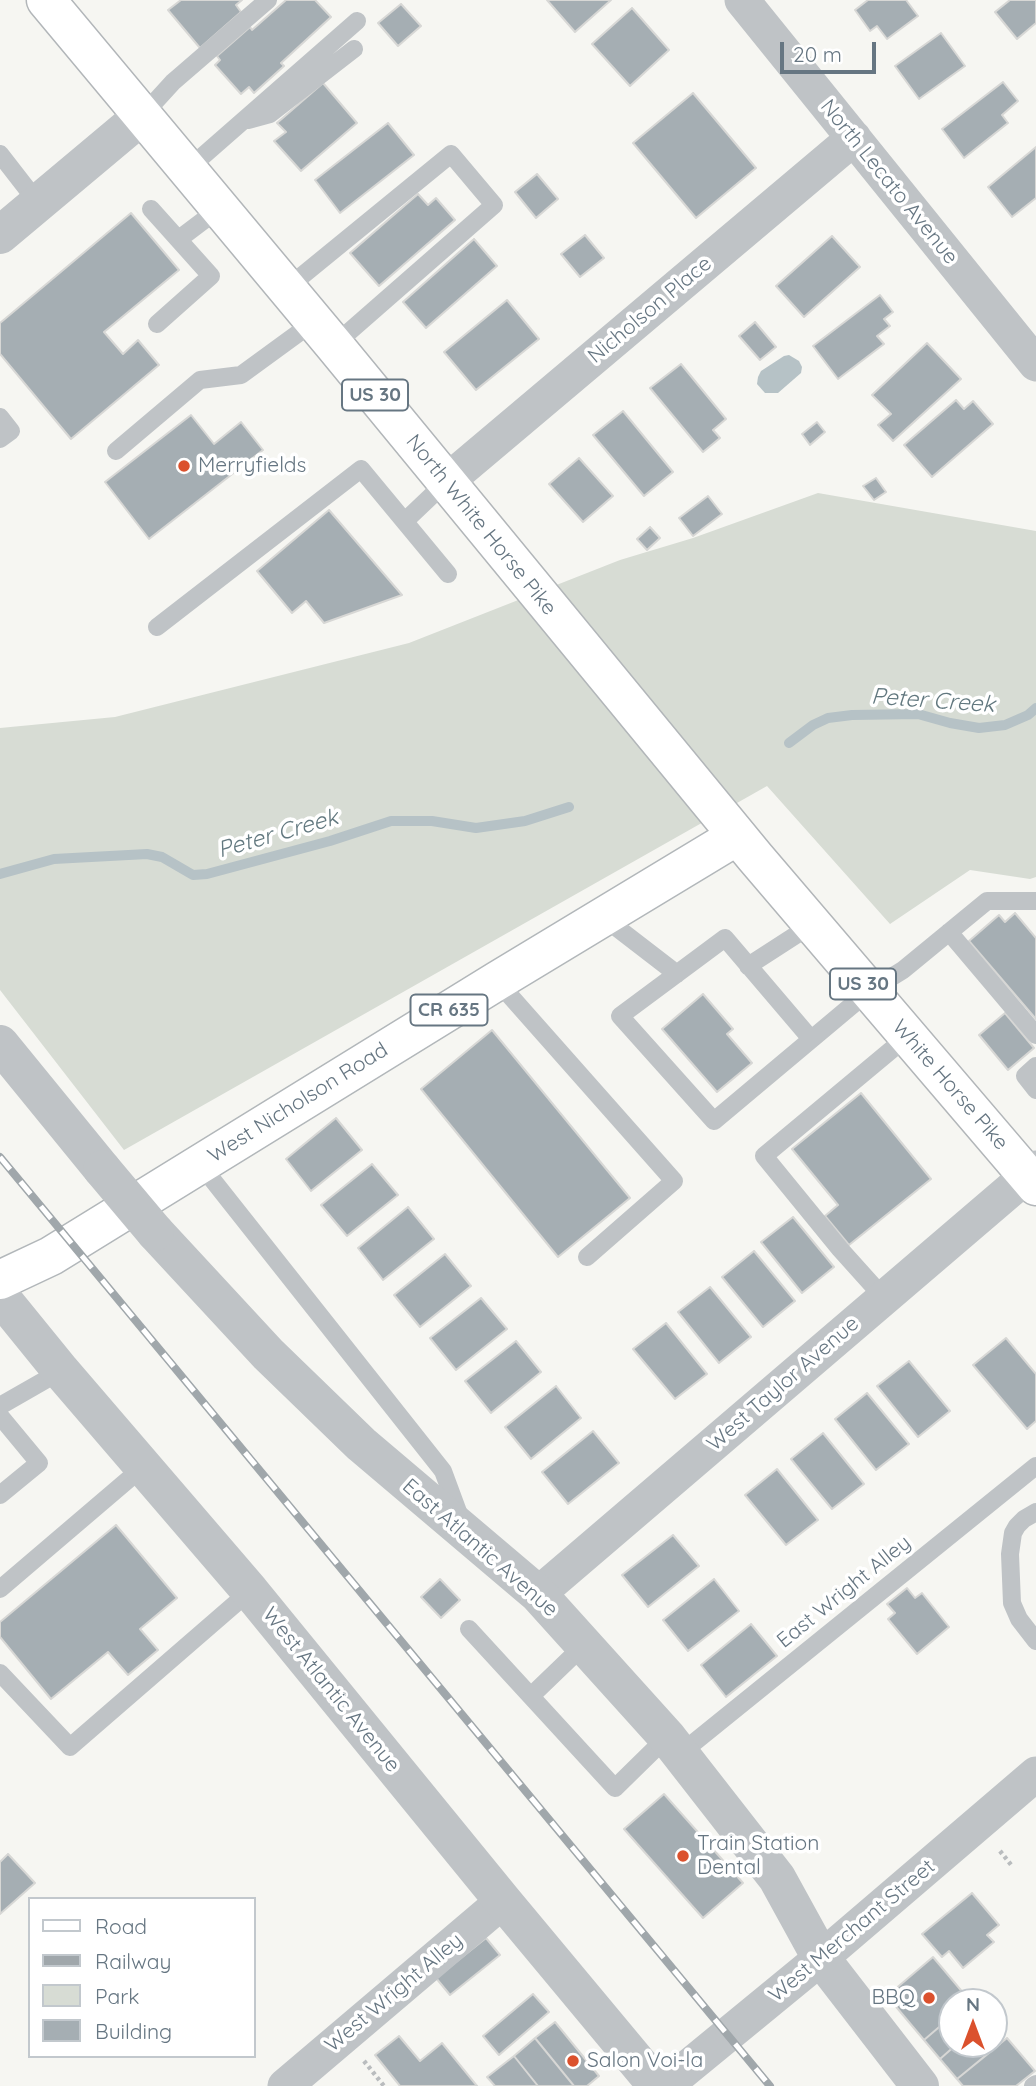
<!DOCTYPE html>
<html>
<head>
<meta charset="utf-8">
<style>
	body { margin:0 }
	#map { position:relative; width:1036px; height:2086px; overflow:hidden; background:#f6f6f2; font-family:Quicksand,sans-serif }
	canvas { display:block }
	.legend { position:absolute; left:28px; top:1897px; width:228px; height:161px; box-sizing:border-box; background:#fff; border:2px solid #c2c8cd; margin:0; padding:9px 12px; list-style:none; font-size:21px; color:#667682 }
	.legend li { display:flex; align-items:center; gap:14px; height:35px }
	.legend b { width:35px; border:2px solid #c2c8cd }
	.north { position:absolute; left:938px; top:1988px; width:70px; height:70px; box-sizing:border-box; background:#fff; border:2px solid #c2c8cd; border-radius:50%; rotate:0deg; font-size:19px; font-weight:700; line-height:28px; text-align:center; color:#667682 }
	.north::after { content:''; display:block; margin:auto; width:24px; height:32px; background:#db512d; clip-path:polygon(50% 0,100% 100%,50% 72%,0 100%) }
	.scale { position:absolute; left:780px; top:42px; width:96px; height:32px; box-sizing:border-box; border:4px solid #667682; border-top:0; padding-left:9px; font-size:21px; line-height:24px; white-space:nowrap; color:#667682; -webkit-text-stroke:5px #fff; paint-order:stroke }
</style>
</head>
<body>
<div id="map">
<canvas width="1036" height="2086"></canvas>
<ul class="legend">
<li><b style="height:9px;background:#fff"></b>Road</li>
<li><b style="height:9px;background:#a0a7ab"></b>Railway</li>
<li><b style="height:19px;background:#d7dcd4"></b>Park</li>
<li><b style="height:19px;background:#a5aeb3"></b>Building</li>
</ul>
<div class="north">N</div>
<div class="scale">20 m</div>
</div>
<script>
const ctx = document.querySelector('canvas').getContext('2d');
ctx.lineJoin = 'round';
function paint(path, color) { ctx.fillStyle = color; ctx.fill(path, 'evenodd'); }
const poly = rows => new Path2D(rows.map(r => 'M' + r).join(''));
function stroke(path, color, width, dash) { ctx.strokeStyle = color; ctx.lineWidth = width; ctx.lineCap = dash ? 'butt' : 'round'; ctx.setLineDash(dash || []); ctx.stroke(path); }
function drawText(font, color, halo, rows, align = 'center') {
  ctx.font = font + ' Quicksand,sans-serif'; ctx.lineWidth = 7; ctx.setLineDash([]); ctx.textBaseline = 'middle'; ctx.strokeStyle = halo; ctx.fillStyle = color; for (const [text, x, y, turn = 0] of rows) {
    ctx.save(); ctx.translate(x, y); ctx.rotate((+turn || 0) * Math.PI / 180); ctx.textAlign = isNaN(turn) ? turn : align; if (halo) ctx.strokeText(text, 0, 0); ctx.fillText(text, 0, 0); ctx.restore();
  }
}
paint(poly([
	[818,493,1036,531,1036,877,1030,879,970,870,890,924,767,786,124,1150,0,990,0,728,115,717,409,643,620,560,693,538]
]), '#d7dcd4');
paint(poly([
	[789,355,799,361,802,367,801,373,778,393,765,393,757,384,758,377,761,371,784,356]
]), '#b6c2c6');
stroke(poly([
	[789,743,813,725,828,718,852,715,918,714,950,723,979,728,1005,725,1028,715,1036,708],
	[0,874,54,859,147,854,162,857,193,875,207,874,330,841,391,821,432,821,476,828,525,821,569,807]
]), '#b6c2c6', 10);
const building = poly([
	[181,0,242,0,236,5,241,12,200,48,168,10,181,0],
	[286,0,315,0,331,17,281,63,284,66,254,93,249,87,241,94,215,65,220,60,217,56,250,27,252,30,286,0],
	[547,0,611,0,575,32,547,0],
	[868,0,906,0,918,16,887,39,877,26,870,31,855,10,868,0],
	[1010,0,1036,0,1036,23,1017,39,995,12,1010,0],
	[401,4,421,26,398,46,378,23,401,4],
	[632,8,669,50,630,86,592,44,632,8],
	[941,33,965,66,919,99,895,66,941,33],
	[1003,82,1018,101,1002,115,1008,123,964,158,942,129,1003,82],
	[323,83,357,123,301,171,274,141,286,132,277,123,323,83],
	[693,93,756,168,696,218,633,143,693,93],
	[388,123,414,155,340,213,315,180,388,123],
	[1036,147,1036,198,1012,217,988,187,1036,147],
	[537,174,558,199,536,218,515,192,537,174],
	[418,194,428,205,436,198,455,220,379,286,350,253,418,194],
	[131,213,179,270,104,332,123,354,138,340,159,365,71,439,0,354,0,323,131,213],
	[585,235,604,258,580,277,561,254,585,235],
	[832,236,860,267,804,317,776,286,832,236],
	[474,239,497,266,426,328,403,302,474,239],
	[880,295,893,312,884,319,890,326,877,336,884,344,838,379,813,346,880,295],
	[507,300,539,339,476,390,444,352,507,300],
	[755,322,776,347,760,360,739,336,755,322],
	[927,343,961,379,893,441,878,425,891,414,872,395,927,343],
	[681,364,726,419,713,430,720,438,703,452,650,388,681,364],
	[956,400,964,409,973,401,993,424,932,477,904,445,956,400],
	[623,411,673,472,644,496,593,435,623,411],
	[191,415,214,444,241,422,263,450,149,539,105,482,191,415],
	[817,422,825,432,810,445,802,434,817,422],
	[579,458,613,496,583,522,549,484,579,458],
	[876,478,886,492,874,500,863,486,876,478],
	[708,496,722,514,693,536,679,518,708,496],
	[329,510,402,595,324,623,306,601,292,613,257,571,329,510],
	[650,527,660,538,647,550,637,539,650,527],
	[1015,913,1036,938,1036,1019,969,941,999,915,1005,922,1015,913],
	[703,994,733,1029,727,1034,752,1063,717,1092,662,1029,703,994],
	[1005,1013,1034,1048,1008,1070,979,1035,1005,1013],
	[492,1030,630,1198,558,1257,421,1089,492,1030],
	[861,1093,931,1179,849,1245,825,1216,838,1205,792,1149,861,1093],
	[336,1118,362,1150,311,1191,286,1159,336,1118],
	[372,1164,398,1195,347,1236,321,1205,372,1164],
	[408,1207,434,1239,383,1280,358,1248,408,1207],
	[793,1217,834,1267,802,1293,761,1242,793,1217],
	[754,1251,795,1301,763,1327,722,1277,754,1251],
	[445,1254,471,1286,420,1327,394,1295,445,1254],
	[710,1287,751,1337,719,1363,678,1312,710,1287],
	[481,1298,507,1329,456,1370,430,1338,481,1298],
	[666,1323,707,1374,675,1399,633,1349,666,1323],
	[1006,1338,1036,1374,1036,1421,1027,1429,973,1365,1006,1338],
	[516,1341,541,1372,491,1413,465,1381,516,1341],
	[909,1361,950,1411,918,1437,877,1386,909,1361],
	[556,1386,581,1418,531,1459,505,1427,556,1386],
	[867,1393,909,1444,876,1470,835,1419,867,1393],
	[593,1431,619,1463,568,1504,542,1472,593,1431],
	[823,1433,864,1484,832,1509,791,1459,823,1433],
	[777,1469,818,1520,786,1545,745,1495,777,1469],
	[116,1525,177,1598,140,1629,158,1650,128,1675,108,1652,51,1699,0,1637,0,1622,116,1525],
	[673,1535,699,1566,648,1607,622,1575,673,1535],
	[440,1579,460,1600,441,1618,421,1597,440,1579],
	[714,1579,739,1611,688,1651,663,1620,714,1579],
	[907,1588,915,1598,922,1593,949,1627,917,1654,888,1619,895,1613,887,1604,907,1588],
	[751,1624,777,1656,726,1697,701,1665,751,1624],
	[664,1794,743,1883,703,1918,624,1829,664,1794],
	[8,1854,35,1883,0,1914,0,1862,8,1854],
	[972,1893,999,1925,987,1935,994,1942,963,1968,949,1951,942,1957,922,1934,972,1893],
	[486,1938,500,1955,450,1995,436,1978,486,1938],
	[933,1957,970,2001,952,2002,952,2016,924,2040,887,1996,933,1957],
	[533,1994,549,2012,499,2055,483,2036,533,1994],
	[952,2016,952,2044,957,2044,940,2059,924,2040,952,2016],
	[555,2022,599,2076,587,2086,574,2086,535,2038,555,2022],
	[399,2036,420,2061,442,2043,477,2086,400,2086,375,2055,399,2036],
	[994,2036,1000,2044,957,2079,940,2059,957,2044,994,2044,994,2036],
	[535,2038,574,2086,538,2086,514,2056,535,2038],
	[1007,2038,1035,2071,1016,2086,963,2086,957,2079,1007,2038],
	[514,2056,538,2086,495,2086,487,2077,514,2056]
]);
paint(building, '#a5aeb3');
stroke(building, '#d7d7d5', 2);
const primary = poly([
	[0,1280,51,1256,497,981,737,836]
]);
const trunk = poly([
	[46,0,334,345,755,857,1036,1186]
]);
stroke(primary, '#b2b7ba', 41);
stroke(trunk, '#b2b6b9', 41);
stroke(poly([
	[1000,1851,1012,1866],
	[364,2061,384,2086]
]), '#b9bcbe', 4.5, [3.5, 3.5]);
stroke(poly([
	[142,116,173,82,268,0],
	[248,120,270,114,354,49],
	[0,154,38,203],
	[188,169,357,21],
	[151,209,211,276,157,324],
	[179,239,220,208],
	[287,288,451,154,494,205,334,345],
	[0,417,11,431,0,439],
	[116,451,200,380,241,375,315,321],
	[405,521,446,482],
	[157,627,361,469,448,574],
	[603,917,677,974],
	[949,932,1036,1035],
	[748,966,813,924],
	[497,981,674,1181,587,1257],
	[811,1039,725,938,620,1016,714,1121,869,991,903,970,987,901,1036,901],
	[1036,1066,1025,1076,1036,1090],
	[200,1164,443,1471,460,1517],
	[884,1298,840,1249,764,1156,908,1036],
	[0,1406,61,1371],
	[0,1416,39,1463,0,1495],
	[1036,1512,1024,1519,1017,1526,1013,1533,1010,1554,1012,1603,1019,1619,1036,1641],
	[0,1589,143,1467],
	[469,1629,615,1788,667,1737],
	[0,1673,70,1747,250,1591],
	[531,1696,584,1645],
	[681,1753,1036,1466],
	[1033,2086,1036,2084]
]), '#bfc3c6', 18);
stroke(poly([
	[742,0,1036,364],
	[446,482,854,138],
	[538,1594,1036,1168],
	[285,2086,503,1901],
	[665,2086,821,1958,1036,1774]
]), '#bfc3c6', 35);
stroke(poly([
	[0,235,142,116],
	[0,1044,102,1169],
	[155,1232,268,1354,361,1444,538,1594,667,1737,777,1878,821,1958,920,2086],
	[0,1296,61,1371,250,1591,503,1901,657,2086]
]), '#bfc3c6', 38);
stroke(primary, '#fff', 38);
stroke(trunk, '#fff', 38);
const rail = poly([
	[0,1157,770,2086]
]);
stroke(rail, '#a0a7ab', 8);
stroke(rail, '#fff', 5, [16]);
stroke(poly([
	[102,1169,155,1232]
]), '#bfc3c6', 38);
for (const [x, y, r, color] of [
	[184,466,7,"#db512d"],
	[683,1856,7,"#db512d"],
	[929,1998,7,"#db512d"],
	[573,2061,7,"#db512d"]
]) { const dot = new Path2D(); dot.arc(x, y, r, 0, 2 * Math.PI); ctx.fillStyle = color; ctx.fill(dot); stroke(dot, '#fff', 2.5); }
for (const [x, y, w] of [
	[375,395,66],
	[863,984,66],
	[449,1010,77]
]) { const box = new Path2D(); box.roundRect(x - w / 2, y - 15.5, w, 31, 5); ctx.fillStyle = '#fff'; ctx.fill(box); stroke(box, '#667682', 2); }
drawText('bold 19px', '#667682', null, [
	["US 30",375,395],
	["US 30",863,984],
	["CR 635",449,1010]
]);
drawText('21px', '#667682', '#fff', [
	["North Lecato Avenue",889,182,51],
	["Nicholson Place",650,310,-40],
	["North White Horse Pike",481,525,51],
	["White Horse Pike",950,1085,49],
	["West Nicholson Road",298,1103,-32],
	["West Taylor Avenue",783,1384,-41],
	["East Atlantic Avenue",480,1548,41],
	["East Wright Alley",844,1592,-39],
	["West Atlantic Avenue",331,1690,51],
	["West Merchant Street",852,1931,-40],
	["West Wright Alley",394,1993,-40]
]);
drawText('21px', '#667682', '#fff', [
	["Merryfields",198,466],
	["Train Station",697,1844],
	["Dental",697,1868],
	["BBQ",915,1998,"right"],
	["Salon Voi-la",587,2061]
], 'left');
drawText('italic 23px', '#62787f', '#fff', [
	["Peter Creek",933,701,4],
	["Peter Creek",278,834,-16]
]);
</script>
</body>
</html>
